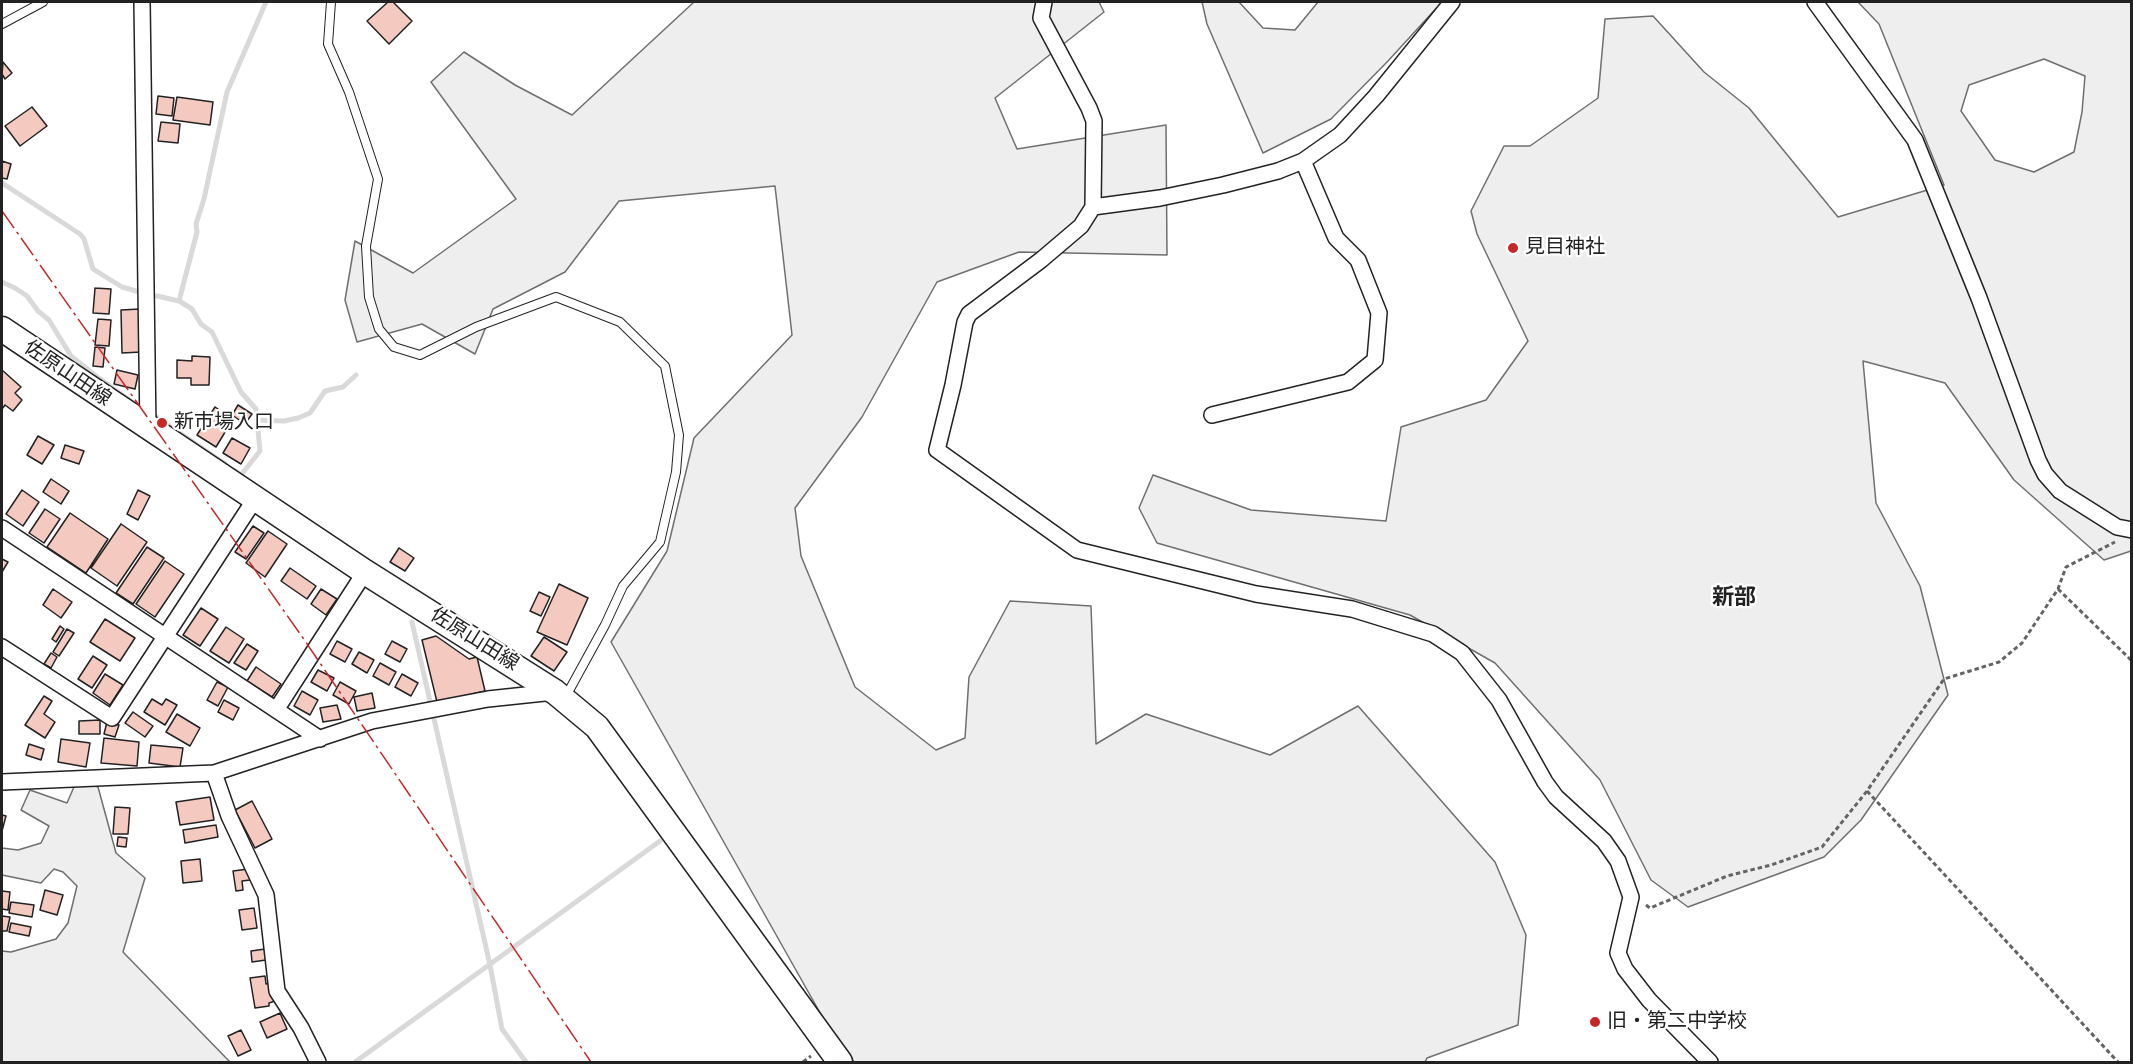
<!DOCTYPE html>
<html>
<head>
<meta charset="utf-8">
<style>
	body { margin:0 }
	#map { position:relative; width:2133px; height:1064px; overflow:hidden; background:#fff; font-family:Poppins,sans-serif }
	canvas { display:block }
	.frame { position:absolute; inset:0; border:3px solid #222; pointer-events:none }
</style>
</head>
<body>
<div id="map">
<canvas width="2133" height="1064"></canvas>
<div class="frame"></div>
</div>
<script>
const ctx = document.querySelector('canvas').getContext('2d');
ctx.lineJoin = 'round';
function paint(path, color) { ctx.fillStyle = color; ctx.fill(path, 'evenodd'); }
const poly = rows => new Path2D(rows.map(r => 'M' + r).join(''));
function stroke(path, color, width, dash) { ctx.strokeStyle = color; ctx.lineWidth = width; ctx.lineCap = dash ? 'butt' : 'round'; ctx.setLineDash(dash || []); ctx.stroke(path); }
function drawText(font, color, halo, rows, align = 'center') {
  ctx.font = font + ' Poppins,"Noto Sans JP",sans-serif'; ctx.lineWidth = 4.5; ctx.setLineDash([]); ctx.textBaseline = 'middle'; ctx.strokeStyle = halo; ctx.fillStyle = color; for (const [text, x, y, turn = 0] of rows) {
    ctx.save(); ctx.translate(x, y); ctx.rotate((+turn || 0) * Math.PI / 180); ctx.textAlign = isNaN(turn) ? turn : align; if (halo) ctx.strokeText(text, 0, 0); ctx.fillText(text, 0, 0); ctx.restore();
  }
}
const green = poly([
	[694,2,1099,2,1104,12,995,98,1017,149,1166,125,1167,255,1019,252,937,282,862,417,795,508,801,556,855,687,936,750,965,738,969,677,1010,601,1091,606,1096,744,1146,714,1270,755,1358,706,1495,862,1526,935,1518,1025,1427,1058,1425,1062,854,1062,832,1034,611,642,667,551,694,438,792,335,775,186,619,201,565,272,493,309,475,354,422,324,357,342,345,300,355,241,413,273,516,199,431,82,464,52,515,85,572,115,694,2],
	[1202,2,1239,2,1263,28,1295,30,1318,2,1442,2,1388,61,1331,119,1263,153,1207,24,1202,2],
	[1858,2,2131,2,2131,551,2104,560,2014,480,1945,383,1863,361,1876,503,1920,586,1948,695,1861,820,1824,857,1688,907,1651,880,1600,780,1495,663,1410,615,1157,543,1139,508,1153,475,1251,510,1386,521,1401,427,1486,400,1528,341,1477,234,1471,211,1504,146,1530,146,1598,98,1605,19,1653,16,1704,72,1749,108,1838,217,1944,185,1879,24,1858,2],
	[2044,59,2085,76,2082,112,2074,152,2034,172,1995,160,1961,111,1969,85,2044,59],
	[77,780,98,787,116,853,145,878,123,952,230,1062,2,1062,2,951,11,952,56,939,68,923,77,886,63,872,54,869,41,883,2,875,2,848,18,850,41,843,49,826,21,810,30,790,67,803,77,780]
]);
paint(green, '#eee');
stroke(green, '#6f6f6f', 1.5);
stroke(poly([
	[2,183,80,234,84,239,93,269,122,287,143,293],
	[2,282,15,288,27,296,38,311,49,320,71,356,96,376,135,404],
	[157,296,179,301,192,309,201,324,212,332,241,392,256,409,260,451,241,475,235,471],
	[179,301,197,232,196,224,204,199,227,92,266,2],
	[155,416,225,464],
	[257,420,284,421,298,418,310,413,325,391,343,387,356,375],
	[412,622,490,965,502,1029,526,1062],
	[355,1062,660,841]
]), '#d9d9d9', 5);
const building = poly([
	[388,2,393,2,412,21,389,44,367,21,388,2],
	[3,62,12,73,5,79,2,74,3,62],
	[158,96,174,98,172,116,156,114,158,96],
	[177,97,213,102,210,125,173,120,177,97],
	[32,107,47,126,20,146,5,126,32,107],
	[161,122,180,124,178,143,158,141,161,122],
	[2,161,11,164,7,179,2,178,2,161],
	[95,288,111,289,109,314,93,313,95,288],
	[140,309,141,352,122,353,121,310,140,309],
	[98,319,111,320,109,346,95,345,98,319],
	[95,347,105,348,103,367,93,366,95,347],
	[192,356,210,357,209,385,191,385,191,378,177,378,177,360,192,361,192,356],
	[2,370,21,387,15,393,22,400,13,411,5,405,2,409,2,370],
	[117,370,138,375,135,389,114,384,117,370],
	[238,405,252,414,245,424,232,415,238,405],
	[215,407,233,419,216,447,197,435,215,407],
	[38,436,54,445,42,464,27,455,38,436],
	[232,438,250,448,241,464,223,453,232,438],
	[65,445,84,451,79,464,61,458,65,445],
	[51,479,69,491,61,504,43,492,51,479],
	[22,490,39,502,23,526,6,514,22,490],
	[138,490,150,496,138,520,127,514,138,490],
	[45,509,60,519,44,543,29,533,45,509],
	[70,513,108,539,86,573,47,547,70,513],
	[121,524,147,542,117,586,91,568,121,524],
	[253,526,264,533,246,559,235,552,253,526],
	[268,531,287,544,265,577,246,563,268,531],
	[147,547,164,558,133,604,116,593,147,547],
	[399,548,414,558,405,571,390,562,399,548],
	[2,559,8,562,2,572,2,559],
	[165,561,184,574,155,617,136,604,165,561],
	[290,568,316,586,307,599,281,581,290,568],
	[559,584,588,598,567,645,537,632,559,584],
	[53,589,72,602,61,618,43,605,53,589],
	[321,589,337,599,326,615,311,604,321,589],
	[539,592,550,597,541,616,530,611,539,592],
	[201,608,218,619,200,646,183,635,201,608],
	[105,619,135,638,120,661,90,642,105,619],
	[60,626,64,629,56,642,52,639,60,626],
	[226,627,244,639,229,663,210,651,226,627],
	[67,629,74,633,59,656,53,652,67,629],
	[436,636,469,659,477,657,485,691,437,702,422,640,436,636],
	[544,637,567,652,554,671,531,656,544,637],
	[337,641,352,649,345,662,330,654,337,641],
	[392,641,407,649,400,662,385,654,392,641],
	[247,644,258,651,246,670,234,663,247,644],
	[359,652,374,660,367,673,352,664,359,652],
	[51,653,57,657,51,668,44,664,51,653],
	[93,656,107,665,92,688,78,679,93,656],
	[380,663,396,672,389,685,373,676,380,663],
	[256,667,281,684,272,697,247,681,256,667],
	[318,670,334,678,327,691,311,682,318,670],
	[105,674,123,685,110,705,93,693,105,674],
	[402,674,418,683,411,696,395,687,402,674],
	[217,682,228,687,218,706,207,700,217,682],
	[340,682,356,691,349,704,333,695,340,682],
	[302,691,318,700,310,715,294,706,302,691],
	[372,693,375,708,357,711,354,697,372,693],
	[44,696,52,701,44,714,55,722,45,738,25,725,44,696],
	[152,699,162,705,166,699,177,705,165,725,144,712,152,699],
	[224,700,239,708,233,720,218,712,224,700],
	[337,705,341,719,323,722,320,708,337,705],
	[133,712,153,726,145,737,125,723,133,712],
	[177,714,200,728,190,746,166,732,177,714],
	[100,720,100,734,79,734,79,721,100,720],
	[107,722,119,725,115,737,104,734,107,722],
	[104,738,139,742,137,766,101,763,104,738],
	[61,739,90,743,86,767,58,762,61,739],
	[29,744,44,749,41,760,26,755,29,744],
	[151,745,183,748,180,767,149,763,151,745],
	[210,797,214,820,180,825,176,802,210,797],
	[252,801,272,839,255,848,235,810,252,801],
	[115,807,130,808,128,834,113,834,115,807],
	[2,815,6,816,2,831,2,815],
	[216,825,218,837,185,843,183,830,216,825],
	[118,837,127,838,126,847,117,846,118,837],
	[200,859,202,881,183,883,181,861,200,859],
	[248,869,250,880,242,881,243,890,236,891,233,871,248,869],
	[45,890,63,895,57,915,40,910,45,890],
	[2,891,10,892,8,910,2,909,2,891],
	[11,902,34,905,32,917,9,913,11,902],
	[254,908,257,928,242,930,239,910,254,908],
	[2,916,10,917,7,931,2,931,2,916],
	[11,923,31,927,29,936,9,932,11,923],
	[265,949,266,960,252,962,251,951,265,949],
	[265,976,266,984,272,983,275,1001,269,1003,269,1006,255,1008,250,978,265,976],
	[280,1013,287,1029,267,1038,260,1022,280,1013],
	[241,1030,251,1050,238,1056,228,1036,241,1030]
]);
paint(building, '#f3c9c0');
stroke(building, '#222', 1.5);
const lane = poly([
	[331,2,328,44,349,92,378,179,366,246,369,297,379,329,394,347,420,355,476,327,556,297,620,322,665,366,679,435,676,472,660,542,623,586,605,625,565,698],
	[2,24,43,2]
]);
const street = poly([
	[142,2,148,429],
	[1044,2,1041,18,1089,108,1094,121,1093,207,1081,226,1041,260,969,314,965,322,953,385,937,450,1077,550,1256,594,1352,609,1433,634,1462,653,1499,700,1545,782,1556,797,1604,841,1618,861,1631,897,1618,953,1625,969,1649,1000,1710,1062],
	[1815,2,1915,140,1979,298,2038,460,2045,474,2060,491,2117,527,2132,530],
	[1093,207,1160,198,1223,185,1278,171,1303,161,1340,135,1376,96,1452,2],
	[1212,415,1348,382,1375,360,1379,313,1358,260,1336,238,1303,161],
	[2,528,320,739],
	[2,647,112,718,255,499],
	[276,710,365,572],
	[214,773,229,816,266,895,277,991,301,1028,318,1062],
	[2,782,214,773,372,721,488,699,554,692]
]);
const primary = poly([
	[2,329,365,572,555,692,597,727,840,1062]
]);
stroke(lane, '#222', 10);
stroke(street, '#222', 18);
stroke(primary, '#222', 27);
stroke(poly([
	[2058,589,2132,661],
	[1867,791,2118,1062],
	[1646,905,1650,908,1727,876,1771,865,1822,847,1867,791,1944,679,1999,662,2022,643,2058,589,2066,567,2115,542],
	[803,1062,811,1056]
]), '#646464', 3, [4.5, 3]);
stroke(lane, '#fff', 8);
stroke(street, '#fff', 15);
stroke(primary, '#fff', 24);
stroke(poly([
	[2,211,303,638,591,1062]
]), '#c62828', 1.5, [21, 4.5, 3, 4.5]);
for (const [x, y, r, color] of [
	[1513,248,6,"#c62828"],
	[162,423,6,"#c62828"],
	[1595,1022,6,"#c62828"]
]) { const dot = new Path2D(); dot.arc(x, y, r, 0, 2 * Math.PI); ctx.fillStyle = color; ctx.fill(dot); stroke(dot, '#fff', 2); }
drawText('20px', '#222', '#fff', [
	["見目神社",1525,248],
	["新市場入口",174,423],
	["旧・第二中学校",1607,1022]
], 'left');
drawText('20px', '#222', '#fff', [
	["佐原山田線",67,374,34],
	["佐原山田線",474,640,32]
]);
drawText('bold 22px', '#222', '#fff', [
	["新部",1734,598]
]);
</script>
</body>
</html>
